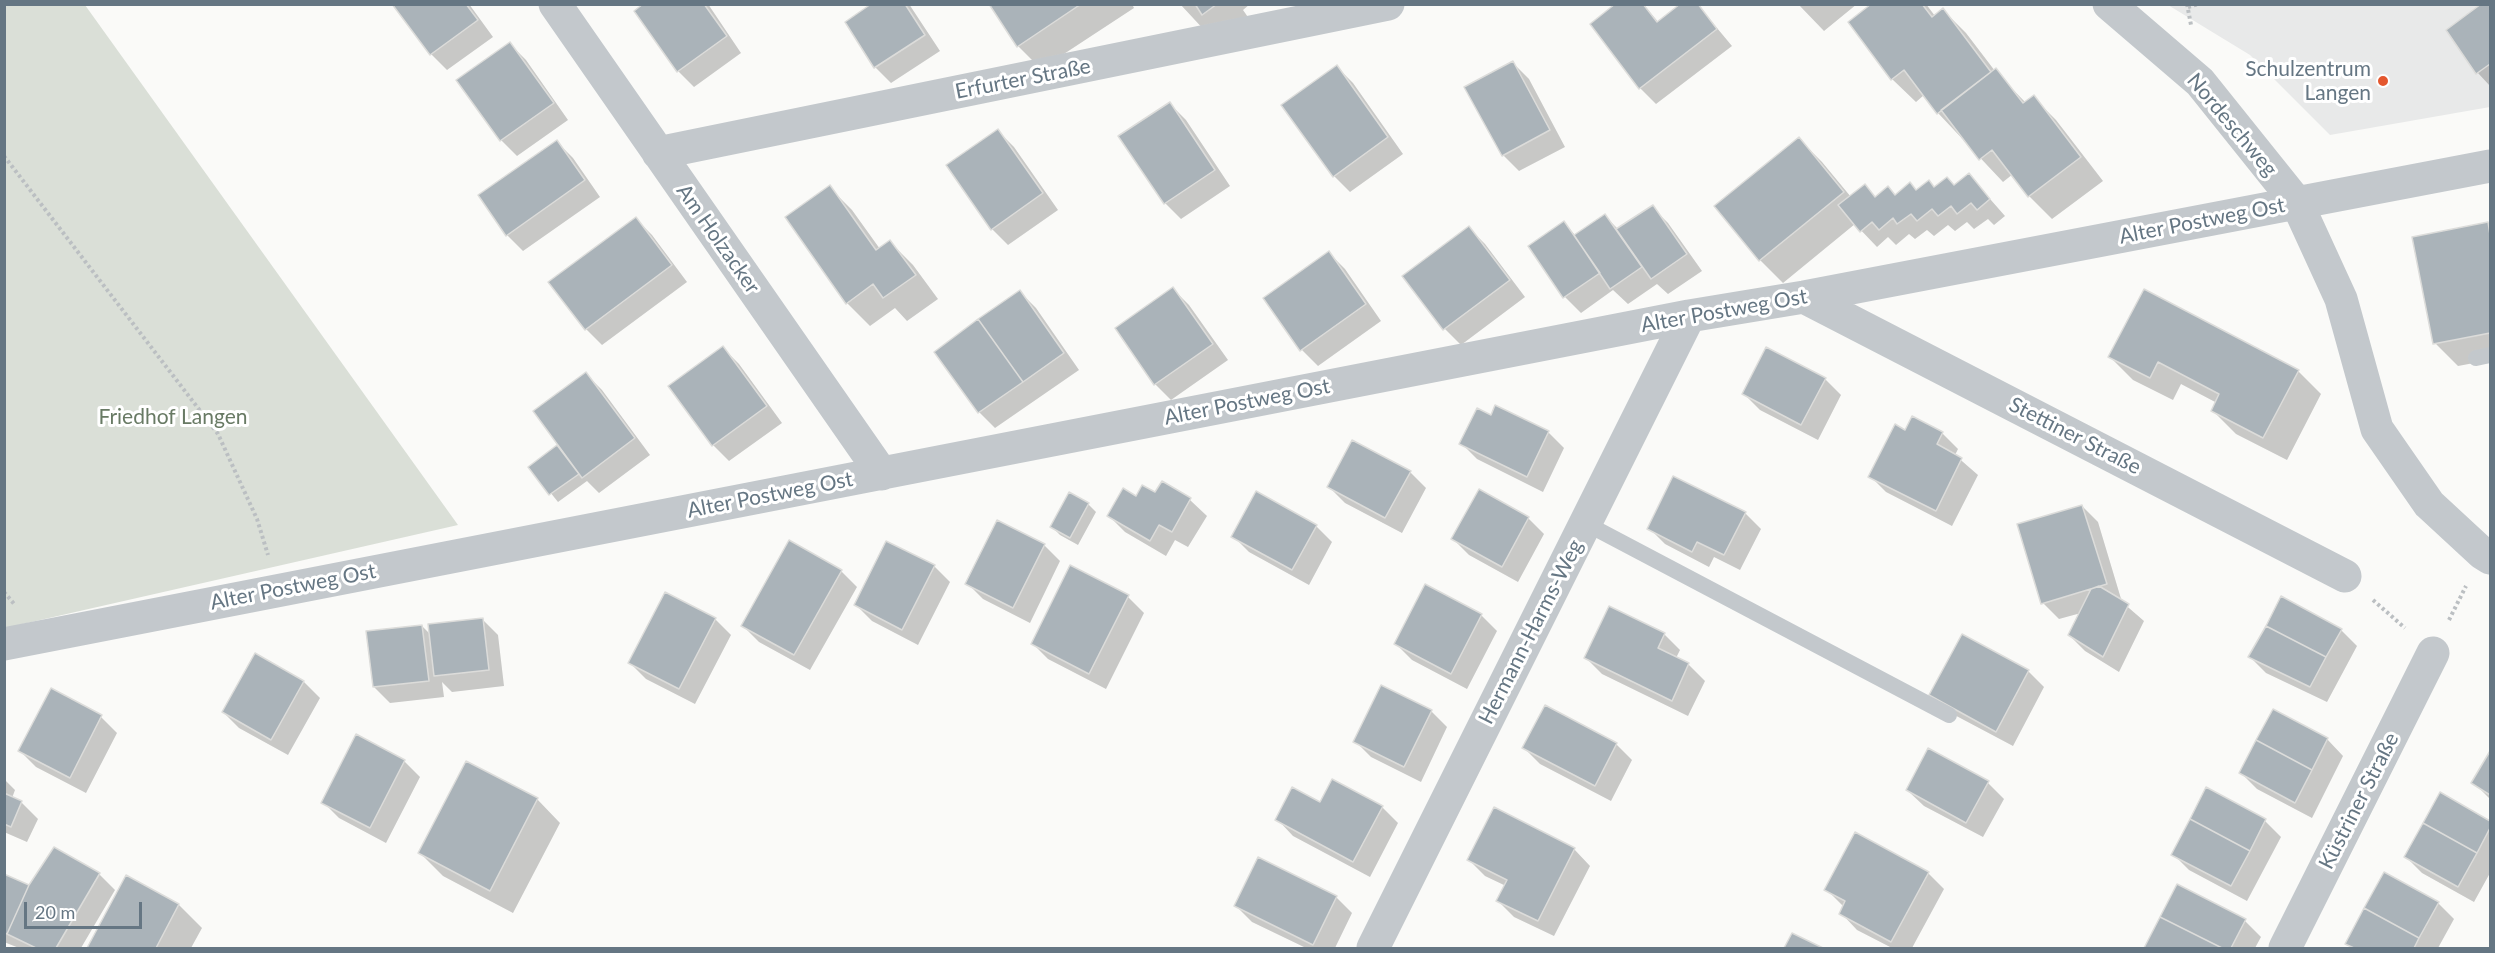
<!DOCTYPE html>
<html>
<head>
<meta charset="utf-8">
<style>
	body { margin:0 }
	#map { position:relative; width:2495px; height:953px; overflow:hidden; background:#fafaf8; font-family:Lato,sans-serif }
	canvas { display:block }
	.frame { position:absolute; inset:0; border:6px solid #657683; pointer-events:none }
	.scale { position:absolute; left:24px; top:902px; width:118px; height:27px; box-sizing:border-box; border:3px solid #657683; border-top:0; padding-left:8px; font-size:18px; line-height:21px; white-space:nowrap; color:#657683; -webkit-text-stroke:4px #fff; paint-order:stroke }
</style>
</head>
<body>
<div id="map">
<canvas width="2495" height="953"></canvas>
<div class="frame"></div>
<div class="scale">20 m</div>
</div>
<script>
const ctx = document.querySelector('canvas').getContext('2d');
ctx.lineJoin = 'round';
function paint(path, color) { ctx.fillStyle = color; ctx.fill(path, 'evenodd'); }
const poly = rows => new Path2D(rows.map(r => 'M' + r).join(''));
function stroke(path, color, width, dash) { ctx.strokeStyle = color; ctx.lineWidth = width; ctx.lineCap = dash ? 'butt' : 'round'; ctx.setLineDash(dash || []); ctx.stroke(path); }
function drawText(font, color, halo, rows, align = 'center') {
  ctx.font = font + ' Lato,sans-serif'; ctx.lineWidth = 6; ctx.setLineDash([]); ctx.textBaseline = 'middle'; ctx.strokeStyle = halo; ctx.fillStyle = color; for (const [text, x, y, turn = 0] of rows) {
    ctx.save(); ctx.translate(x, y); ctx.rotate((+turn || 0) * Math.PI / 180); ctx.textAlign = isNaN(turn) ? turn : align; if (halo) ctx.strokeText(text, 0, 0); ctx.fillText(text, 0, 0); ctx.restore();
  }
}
paint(poly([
	[2168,5,2490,5,2490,107,2330,135,2250,55]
]), '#e8e9e9');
paint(poly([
	[4,5,85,5,458,525,5,628]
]), '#dadfd7');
paint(poly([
	[394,4,469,4,493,37,447,70,431,54],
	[646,4,708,4,741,53,694,87,678,71],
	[874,4,909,4,940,51,891,83,875,67],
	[991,4,1132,4,1134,8,1041,69,1018,46],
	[1180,4,1250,4,1243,10,1250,20,1207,33],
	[1618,4,1643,4,1659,23,1697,4,1732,46,1656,104,1640,88],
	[1798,4,1857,4,1824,31],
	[1873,4,1926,4,1935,16,1943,10,1966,33,1995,71,2026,103,2033,97,2056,120,2103,181,2052,219,2029,196,2013,174,2003,182,1938,113,1924,95,1916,102,1892,79,1850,22],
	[2484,4,2490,4,2490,86,2478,73],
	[510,44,526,60,568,120,517,156,501,140,459,81],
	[1513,63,1529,79,1565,147,1519,171,1503,155],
	[1337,67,1353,83,1403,154,1350,192,1334,176],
	[1170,104,1186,120,1230,186,1181,219,1165,203],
	[998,131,1014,147,1058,210,1008,245,992,229],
	[1799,139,1822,162,1851,197,1864,186,1876,198,1888,188,1896,196,1955,186,1969,175,2005,216,1994,225,1988,219,1974,229,1967,222,1955,231,1948,225,1934,236,1927,230,1915,239,1909,234,1896,245,1888,237,1877,247,1855,224,1783,283,1760,260,1716,206],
	[557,142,573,158,600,197,523,251,507,235],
	[829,187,852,210,880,249,890,242,913,265,938,299,907,321,895,308,870,326,847,303],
	[1652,207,1668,223,1702,271,1668,294,1657,284,1628,304,1613,290,1581,313,1565,297,1564,223,1576,236,1605,216,1619,230],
	[636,219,652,235,687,282,602,345,586,329,550,282],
	[2488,224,2490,227,2490,360,2458,366,2435,343],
	[1469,228,1485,244,1525,297,1461,345,1445,329,1404,276],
	[1329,253,1345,269,1381,321,1318,366,1302,350],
	[1173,289,1189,305,1228,360,1171,400,1155,384],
	[1020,292,1036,308,1079,370,995,428,979,412],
	[723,348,739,364,782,423,729,461,713,445],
	[2110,357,2298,371,2321,394,2287,460,2236,434,2213,411,2217,403,2181,384,2173,400,2133,380],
	[586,374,602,390,650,455,599,493,587,481,558,502,530,467,557,447,563,453,564,452],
	[1825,379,1841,395,1818,440,1760,410,1744,394],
	[1491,417,1548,432,1564,448,1543,492,1477,459,1461,443],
	[1942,433,1958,449,1955,455,1978,475,1952,526,1886,492,1870,476],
	[1410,472,1426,488,1402,533,1345,503,1329,487],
	[1162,483,1190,500,1207,516,1188,547,1175,540,1166,556,1125,532,1109,516,1137,498,1156,494],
	[1088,504,1096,512,1078,545,1060,535,1052,527],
	[2082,506,2098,522,2122,602,2144,621,2119,672,2085,651,2069,635,2081,613,2059,619,2043,603],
	[1745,513,1761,529,1740,570,1714,557,1709,567,1665,544,1649,528],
	[1528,518,1544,534,1518,582,1469,555,1453,539],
	[1316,526,1332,542,1309,585,1249,552,1233,536],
	[1044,545,1060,561,1030,623,983,599,967,583],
	[934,566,950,582,918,645,872,621,856,605],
	[841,571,857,587,810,670,759,642,743,626],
	[1128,597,1144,613,1106,689,1048,659,1032,643],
	[1481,615,1497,631,1467,689,1412,660,1396,644],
	[482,619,498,635,504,686,452,692,442,682,444,697,390,703,374,687,422,626,431,635],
	[715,619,731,635,695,704,646,679,630,663],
	[2341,630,2357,646,2327,702,2266,673,2250,657],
	[1664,634,1680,650,1676,658,1689,665,1705,681,1688,716,1602,674,1586,658],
	[255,655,304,682,320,698,288,755,239,728,223,712],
	[2028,671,2044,687,2013,746,1947,711,1931,695],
	[52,690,101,717,117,733,86,793,36,767,20,751],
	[1431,711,1447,727,1421,782,1371,757,1355,741],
	[2273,711,2327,739,2343,756,2312,818,2257,789,2241,773],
	[1616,744,1632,760,1611,801,1540,764,1524,748],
	[2490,754,2490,799,2473,782],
	[404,761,420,777,386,843,339,818,323,802],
	[4,779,15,790,12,798,22,803,38,819,27,842,4,832],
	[1988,783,2004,799,1983,837,1924,806,1907,790],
	[2440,795,2490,822,2490,873,2474,902,2422,873,2406,857],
	[537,799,560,823,513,913,443,876,420,853],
	[1320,804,1382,807,1398,823,1370,877,1293,836,1277,819],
	[2265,821,2281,837,2247,901,2189,870,2173,854],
	[1574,849,1590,866,1554,936,1514,917,1498,901,1506,886,1485,876,1469,860],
	[1259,859,1336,897,1352,913,1335,948,1306,948,1252,922,1236,906],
	[1928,873,1944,889,1912,948,1892,948,1857,930,1841,913,1844,907,1826,889],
	[99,874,115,890,81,948,19,948,4,942,4,876,30,887],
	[127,877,179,905,202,928,191,948,89,948],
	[2178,886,2245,921,2261,937,2255,948,2146,948],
	[2438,903,2454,919,2438,948,2352,948,2347,944]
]), '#0003');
const building = poly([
	[392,4,466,4,478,20,430,55,392,4],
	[643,4,704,4,727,36,677,72,634,11,643,4],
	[871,4,905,4,925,35,874,68,845,22,871,4],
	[989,4,1081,4,1017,47,989,4],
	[1195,4,1217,4,1202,15,1195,4],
	[1615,4,1643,4,1657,22,1680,4,1698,4,1717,29,1639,89,1590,24,1615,4],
	[1871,4,1922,4,1932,17,1943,8,1991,72,1937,114,1904,70,1891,80,1848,22,1871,4],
	[2481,4,2490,4,2490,64,2476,74,2446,30,2481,4],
	[510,42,554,103,500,141,456,80,510,42],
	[1513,61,1550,130,1502,156,1464,87,1513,61],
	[1337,65,1388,137,1333,177,1281,105,1337,65],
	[1996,68,2023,103,2034,95,2081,157,2028,197,1992,150,1979,160,1941,110,1996,68],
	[1170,102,1215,170,1164,204,1118,136,1170,102],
	[998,129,1043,193,991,230,946,165,998,129],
	[1799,137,1844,192,1759,261,1714,206,1799,137],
	[557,140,585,180,506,236,478,195,557,140],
	[1969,173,1990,199,1977,210,1971,203,1957,214,1951,206,1938,216,1932,209,1917,221,1911,214,1897,224,1893,218,1879,230,1872,222,1860,232,1838,205,1865,184,1875,197,1888,186,1895,195,1910,182,1916,190,1929,180,1934,187,1947,177,1954,185,1969,173],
	[830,185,876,250,890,240,916,275,883,298,873,284,846,304,785,217,830,185],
	[1653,205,1687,254,1651,279,1616,229,1653,205],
	[1605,214,1642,267,1610,289,1574,235,1605,214],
	[636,217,672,265,585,330,548,282,636,217],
	[1564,221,1600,273,1563,298,1528,246,1564,221],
	[2488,222,2490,235,2490,333,2433,344,2412,237,2488,222],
	[1469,226,1510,280,1443,330,1402,276,1469,226],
	[1329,251,1366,304,1300,351,1263,298,1329,251],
	[1173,287,1213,344,1154,385,1115,328,1173,287],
	[2144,289,2299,370,2263,438,2211,411,2219,394,2158,362,2150,378,2108,357,2144,289],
	[1020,290,1064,353,1023,382,978,319,1020,290],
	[978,319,1023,382,978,413,934,352,978,319],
	[723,346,767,406,712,446,668,386,723,346],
	[1766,347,1826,378,1801,425,1742,394,1766,347],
	[586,372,635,438,582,478,533,411,586,372],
	[1495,405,1549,431,1527,477,1459,444,1477,408,1491,415,1495,405],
	[1912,416,1943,432,1937,444,1962,458,1936,511,1868,477,1895,424,1905,430,1912,416],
	[1352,440,1411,471,1385,518,1327,487,1352,440],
	[557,445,579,474,549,495,528,467,557,445],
	[1673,476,1746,512,1724,555,1697,542,1692,552,1647,529,1673,476],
	[1162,481,1191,498,1172,532,1159,525,1150,541,1107,516,1123,488,1136,496,1142,485,1155,492,1162,481],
	[1479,489,1529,517,1502,567,1451,539,1479,489],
	[1256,491,1317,525,1292,570,1231,537,1256,491],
	[1069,492,1089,503,1070,538,1050,527,1069,492],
	[2082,505,2107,584,2041,604,2017,524,2082,505],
	[997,520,1045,544,1013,608,965,584,997,520],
	[789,540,842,570,794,655,741,626,789,540],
	[886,541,935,565,902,630,854,605,886,541],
	[1070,565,1129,595,1089,674,1031,644,1070,565],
	[1425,584,1482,614,1451,674,1394,644,1425,584],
	[2099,586,2129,604,2103,657,2068,635,2091,589,2099,586],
	[665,592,716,618,679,689,628,663,665,592],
	[2281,596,2342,629,2326,657,2266,626,2281,596],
	[1609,606,1665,633,1658,648,1689,663,1672,701,1584,658,1609,606],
	[483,618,489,670,434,676,428,624,483,618],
	[422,625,429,681,373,687,366,631,422,625],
	[2266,626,2326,657,2310,687,2248,657,2266,626],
	[1962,634,2029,670,1996,732,1929,695,1962,634],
	[255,653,304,681,271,740,222,712,255,653],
	[1381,685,1432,710,1404,767,1353,742,1381,685],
	[51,688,102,715,70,778,18,751,51,688],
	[1545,705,1617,743,1595,786,1522,748,1545,705],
	[2273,709,2328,738,2312,770,2256,740,2273,709],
	[356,734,405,760,370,828,321,803,356,734],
	[2256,740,2312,770,2295,803,2239,773,2256,740],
	[1928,748,1989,781,1966,823,1906,790,1928,748],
	[2490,751,2490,795,2471,783,2490,751],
	[466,761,538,798,490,891,418,853,466,761],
	[1332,779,1383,806,1353,862,1275,820,1292,787,1320,802,1332,779],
	[2206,787,2266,819,2250,851,2190,819,2206,787],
	[2440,792,2490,821,2490,828,2477,853,2423,823,2440,792],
	[4,793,22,801,11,827,4,824,4,793],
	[1494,807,1575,848,1538,921,1496,901,1507,880,1467,860,1494,807],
	[2190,819,2250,851,2231,886,2171,855,2190,819],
	[2423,823,2477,853,2458,887,2404,857,2423,823],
	[1855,832,1929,872,1891,942,1839,914,1845,901,1824,890,1855,832],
	[54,847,100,873,56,948,36,948,7,934,29,885,54,847],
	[1258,857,1337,896,1313,945,1234,906,1258,857],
	[2384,872,2439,902,2419,938,2364,908,2384,872],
	[4,874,29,885,7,934,4,932,4,874],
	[126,875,179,904,156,948,87,948,126,875],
	[2177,884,2246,919,2231,948,2222,948,2160,917,2177,884],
	[2364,908,2419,938,2414,948,2354,948,2345,944,2364,908],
	[2160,917,2222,948,2144,948,2160,917],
	[1792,933,1823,948,1784,948,1792,933]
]);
paint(building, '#aab3b9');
stroke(building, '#dcdcda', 1.5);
stroke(poly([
	[2187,4,2191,25],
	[2188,7,2199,4],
	[4,156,218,434,257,519,268,555],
	[4,592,15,605],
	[2373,600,2405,628],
	[2449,620,2466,586]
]), '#bbbfc2', 4, [3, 3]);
stroke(poly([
	[2476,358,2490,355],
	[1585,523,1949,715]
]), '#c3c8cc', 16);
stroke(poly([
	[555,4,882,474],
	[2109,4,2200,82,2297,203,2341,299,2377,429,2429,504,2482,553,2490,558],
	[658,153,1388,4],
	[1804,297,2345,576],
	[4,644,1689,316,1804,297,2490,166],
	[1373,948,1689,316],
	[2285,948,2433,653]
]), '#c3c8cc', 33);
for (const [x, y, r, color] of [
	[2383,81,6,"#e4572e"]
]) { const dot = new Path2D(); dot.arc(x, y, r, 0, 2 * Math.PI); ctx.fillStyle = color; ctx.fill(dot); stroke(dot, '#fff', 2); }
drawText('21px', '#657683', '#fff', [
	["Schulzentrum",2371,69],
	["Langen",2371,93]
], 'right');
drawText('21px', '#657683', '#fff', [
	["Erfurter Straße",1023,79,-11],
	["Nordeschweg",2232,125,50],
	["Alter Postweg Ost",2202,221,-11],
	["Am Holzacker",718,239,55],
	["Alter Postweg Ost",1724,311,-10],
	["Alter Postweg Ost",1247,402,-11],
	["Stettiner Straße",2075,436,27],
	["Alter Postweg Ost",770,495,-11],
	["Alter Postweg Ost",293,587,-11],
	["Hermann-Harms-Weg",1531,632,-63],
	["Küstriner Straße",2359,801,-63]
]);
drawText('21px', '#687a64', '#fff', [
	["Friedhof Langen",173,417]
]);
</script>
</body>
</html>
